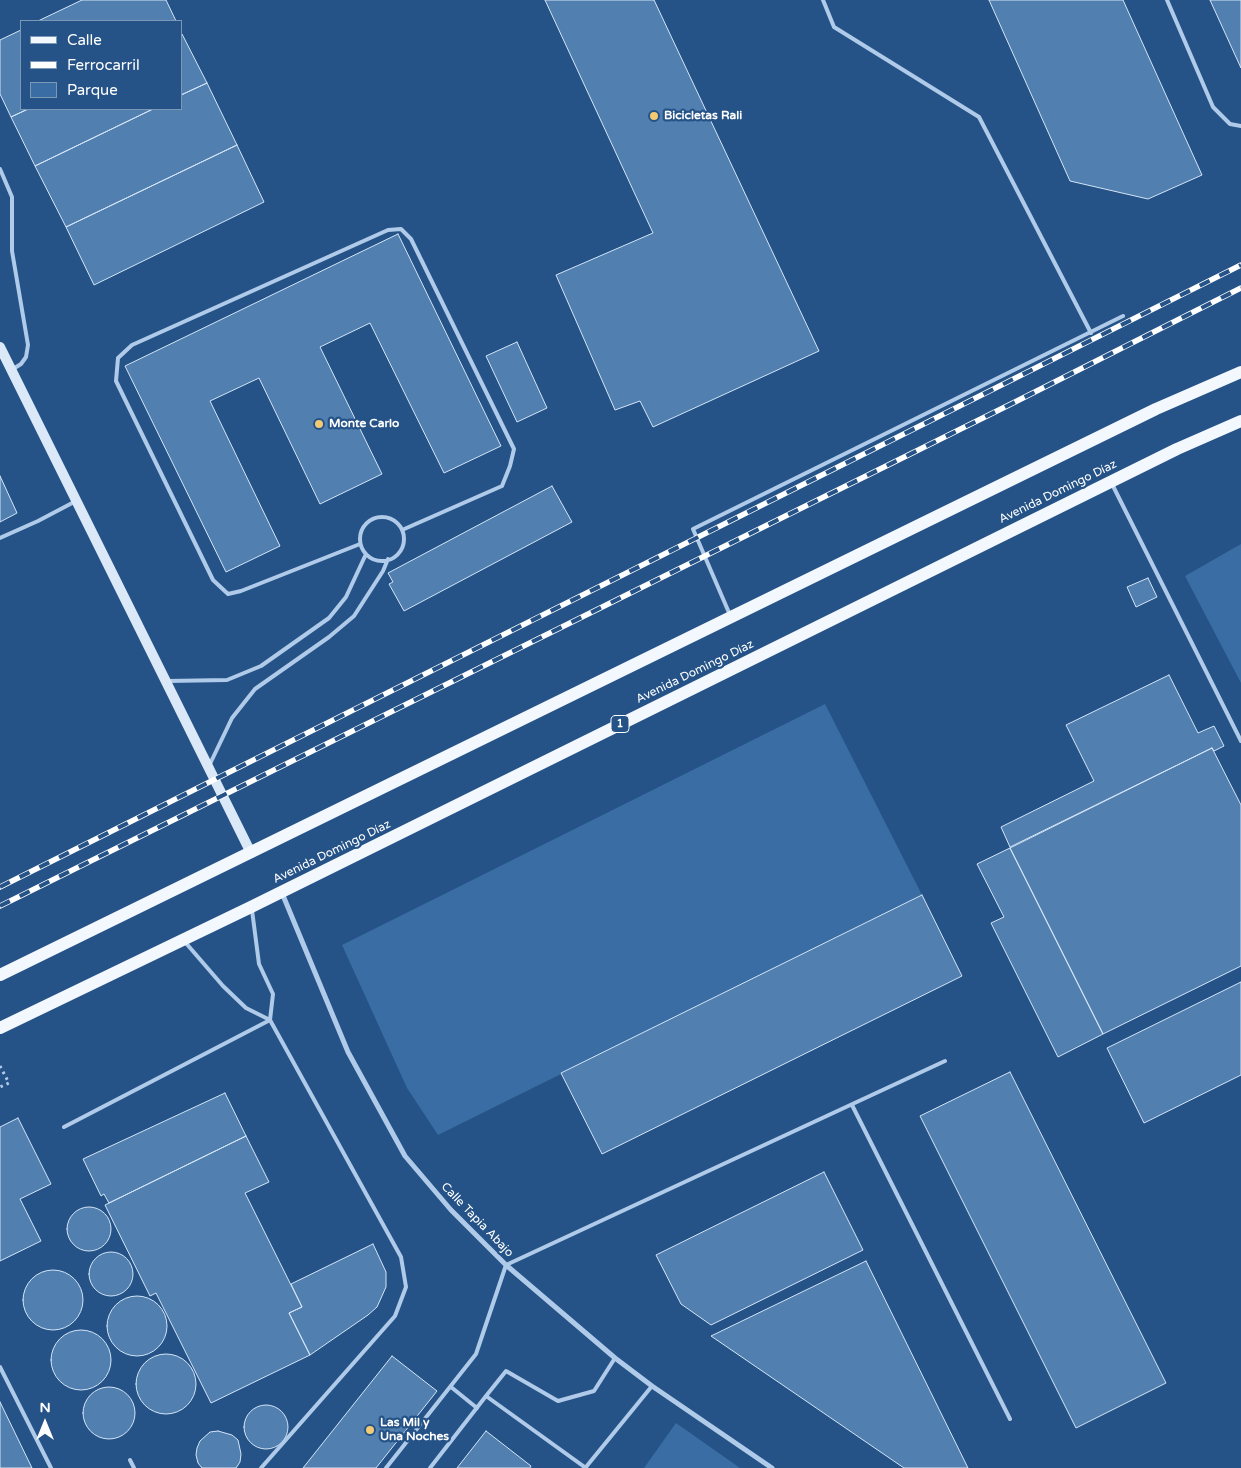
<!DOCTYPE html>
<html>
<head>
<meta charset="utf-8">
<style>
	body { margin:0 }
	#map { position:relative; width:1241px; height:1468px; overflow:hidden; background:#255387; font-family:"Varela Round",sans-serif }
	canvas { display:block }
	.legend { position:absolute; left:20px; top:20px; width:162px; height:90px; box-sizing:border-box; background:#255387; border:1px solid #7c98b7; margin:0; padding:6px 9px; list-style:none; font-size:15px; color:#fff }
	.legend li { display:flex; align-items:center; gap:10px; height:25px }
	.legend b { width:25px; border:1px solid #7c98b7 }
	.north { position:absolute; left:20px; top:1398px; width:50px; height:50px; -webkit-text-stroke:4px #255387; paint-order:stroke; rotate:0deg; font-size:14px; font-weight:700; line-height:20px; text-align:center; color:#fff }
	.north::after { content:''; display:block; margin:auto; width:18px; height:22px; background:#fff; clip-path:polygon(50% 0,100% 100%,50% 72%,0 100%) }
</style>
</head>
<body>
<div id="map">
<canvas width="1241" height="1468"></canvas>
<ul class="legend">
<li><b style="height:6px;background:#f3f7fe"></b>Calle</li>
<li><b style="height:6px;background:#fff"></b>Ferrocarril</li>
<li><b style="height:14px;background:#396da3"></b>Parque</li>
</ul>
<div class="north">N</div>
</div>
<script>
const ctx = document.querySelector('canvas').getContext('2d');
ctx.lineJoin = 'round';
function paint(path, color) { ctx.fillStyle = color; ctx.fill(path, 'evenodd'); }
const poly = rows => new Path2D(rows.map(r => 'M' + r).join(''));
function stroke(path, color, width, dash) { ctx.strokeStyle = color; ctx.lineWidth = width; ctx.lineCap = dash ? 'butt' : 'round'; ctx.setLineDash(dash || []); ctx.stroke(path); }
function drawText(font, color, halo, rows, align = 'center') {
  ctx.font = font + ' "Varela Round",sans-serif'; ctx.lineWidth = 4.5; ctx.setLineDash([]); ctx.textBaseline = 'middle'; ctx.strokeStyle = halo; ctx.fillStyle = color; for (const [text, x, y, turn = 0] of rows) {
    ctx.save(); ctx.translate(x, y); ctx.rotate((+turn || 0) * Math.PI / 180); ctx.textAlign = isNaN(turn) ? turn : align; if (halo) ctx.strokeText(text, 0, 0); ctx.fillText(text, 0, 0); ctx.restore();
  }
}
paint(poly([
	[1241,544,1241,683,1185,576],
	[825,704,922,895,438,1135,407,1088,342,945],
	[676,1423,740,1468,644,1468]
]), '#396da3');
const building = poly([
	[82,0,166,0,176,21,38,21,82,0],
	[545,0,654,0,819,351,653,427,640,401,615,410,556,275,653,233,545,0],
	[989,0,1123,0,1202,175,1148,199,1070,181,989,0],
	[1210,0,1241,0,1241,68,1210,0],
	[21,30,21,109,28,109,11,117,0,94,0,40,21,30],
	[181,34,182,34,207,83,181,95,181,34],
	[207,83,237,145,66,227,35,166,153,109,181,109,181,95,207,83],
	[28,109,153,109,35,166,11,117,28,109],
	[237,145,264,202,94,285,66,227,237,145],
	[398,234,501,446,444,473,370,323,320,347,382,474,320,504,259,378,210,401,280,546,226,572,125,366,398,234],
	[517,342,547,408,517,422,486,356,517,342],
	[0,476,17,513,0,522,0,476],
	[552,486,572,522,404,611,389,584,393,582,388,573,552,486],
	[1148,578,1157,597,1136,607,1127,587,1148,578],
	[1169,675,1198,733,1214,726,1224,746,1214,751,1212,748,1010,847,1001,827,1094,781,1066,725,1169,675],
	[1212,748,1241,805,1241,966,1103,1034,1010,848,1212,748],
	[1010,848,1103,1034,1058,1057,991,923,1004,917,977,864,1010,848],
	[922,895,962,976,602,1154,561,1073,922,895],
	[1241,982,1241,1075,1144,1123,1107,1048,1241,982],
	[1010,1072,1166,1383,1076,1428,920,1116,1010,1072],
	[225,1093,246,1136,109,1203,104,1194,101,1196,83,1159,225,1093],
	[18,1118,51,1184,20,1199,41,1241,0,1261,0,1127,18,1118],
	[246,1136,269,1182,245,1193,302,1307,289,1313,310,1355,211,1403,156,1293,150,1296,105,1205,246,1136],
	[824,1172,863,1250,711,1325,681,1304,656,1255,824,1172],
	'67 1229a22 22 0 1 1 44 0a22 22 0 1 1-44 0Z',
	[373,1244,386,1272,386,1287,377,1307,368,1315,310,1355,289,1313,302,1307,291,1284,373,1244],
	'89 1274a22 22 0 1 1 44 0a22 22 0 1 1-44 0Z',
	[866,1261,968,1468,904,1468,711,1336,866,1261],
	'23 1300a30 30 0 1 1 60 0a30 30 0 1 1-60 0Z',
	'107 1326a30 30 0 1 1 60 0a30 30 0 1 1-60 0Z',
	'51 1360a30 30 0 1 1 60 0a30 30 0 1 1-60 0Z',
	'136 1384a30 30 0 1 1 60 0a30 30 0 1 1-60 0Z',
	[392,1356,437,1391,376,1468,303,1468,392,1356],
	'83 1413a26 26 0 1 1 52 0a26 26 0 1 1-52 0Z',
	[0,1402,32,1468,0,1468,0,1402],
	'244 1427a22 22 0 1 1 44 0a22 22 0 1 1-44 0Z',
	[218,1431,232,1435,238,1440,241,1454,240,1462,236,1468,202,1468,198,1463,196,1455,197,1448,200,1441,210,1432,218,1431],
	[486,1431,531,1466,530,1468,457,1468,486,1431]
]);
paint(building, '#517fb0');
stroke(building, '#d4e5f7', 1);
stroke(poly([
	[0,1066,9,1083,0,1087]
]), '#b0cbe9', 3, [2.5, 4]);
stroke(poly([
	[823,0,834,27,979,117,1091,333],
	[1167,0,1213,107,1230,124,1241,126],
	[0,169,12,197,12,251,28,345,26,357,21,364,13,369],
	[1112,484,1241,741],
	'360 539a22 22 0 1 1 44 0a22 22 0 1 1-44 0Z',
	[0,538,38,521,76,501],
	[360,544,241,591,228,594,213,580,116,381,118,358,132,345,388,230,401,229,411,239,514,449,510,466,502,486,402,530],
	[730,615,693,529,1123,316],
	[167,681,227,680,261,666,329,618,346,597,366,554],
	[209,766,232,718,255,689,329,637,354,616,383,571,388,559],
	[252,910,259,964,273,994,270,1020,401,1257,406,1287,395,1316,261,1468],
	[185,942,223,986,246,1008,270,1020],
	[852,1105,1010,1419],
	[64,1127,270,1020],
	[0,1367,51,1468],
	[451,1387,477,1408],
	[130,1460,134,1468],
	[586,1467,652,1386],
	[386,1468,476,1354,506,1265,945,1061],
	[430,1468,486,1396],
	[586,1468,486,1396,506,1371,558,1401,594,1391,615,1358]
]), '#b0cbe9', 4);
stroke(poly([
	[282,893,348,1052,405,1156,451,1210,506,1265,615,1358,652,1386,772,1468]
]), '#b0cbe9', 5);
stroke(poly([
	[0,347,251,853]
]), '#dae8f7', 10);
stroke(poly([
	[0,975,1156,409,1241,372],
	[0,1028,251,907,1177,449,1241,421]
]), '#f3f7fe', 12);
const rail = poly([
	[0,887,1241,265],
	[0,906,1013,403,1241,288]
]);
stroke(rail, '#fff', 5.5);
stroke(rail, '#255387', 4, [11]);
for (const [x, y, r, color] of [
	[654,116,5,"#f2ca74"],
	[319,424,5,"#f2ca74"],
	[370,1430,5,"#f2ca74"]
]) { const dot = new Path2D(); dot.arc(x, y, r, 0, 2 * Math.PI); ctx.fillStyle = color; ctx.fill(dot); stroke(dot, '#255387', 2); }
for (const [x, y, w] of [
	[620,724,18]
]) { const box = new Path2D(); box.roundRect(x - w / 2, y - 8.5, w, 17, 4); ctx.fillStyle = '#255387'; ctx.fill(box); stroke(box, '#fff', 1); }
drawText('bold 11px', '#fff', null, [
	["1",620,724]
]);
drawText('bold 12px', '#fff', '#255387', [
	["Bicicletas Rali",664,116],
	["Monte Carlo",329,424],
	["Las Mil y",380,1423],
	["Una Noches",380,1437]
], 'left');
drawText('12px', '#fff', '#255387', [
	["Avenida Domingo Díaz",1058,492,-26],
	["Avenida Domingo Díaz",695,672,-26],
	["Avenida Domingo Díaz",332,852,-26],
	["Calle Tapia Abajo",477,1220,46]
]);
</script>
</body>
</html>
